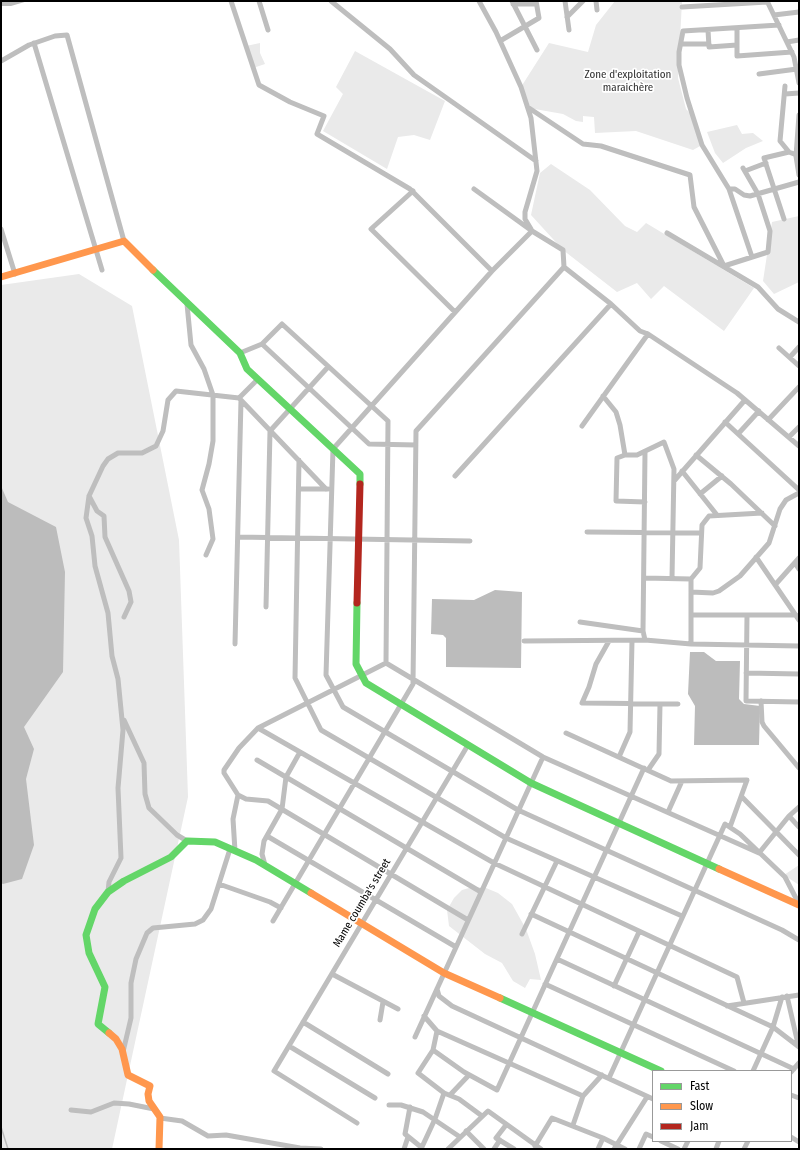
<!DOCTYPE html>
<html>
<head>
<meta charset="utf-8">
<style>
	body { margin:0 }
	#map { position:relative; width:800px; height:1150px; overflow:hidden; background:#fff; font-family:"Fira Sans Condensed",sans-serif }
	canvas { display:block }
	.frame { position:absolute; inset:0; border:2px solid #000; pointer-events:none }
	.legend { position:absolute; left:652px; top:1070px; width:140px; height:72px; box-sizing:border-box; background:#fff; border:1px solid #999; margin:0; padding:5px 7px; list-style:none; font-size:12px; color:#000 }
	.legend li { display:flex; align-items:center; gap:8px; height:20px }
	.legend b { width:20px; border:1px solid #999 }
</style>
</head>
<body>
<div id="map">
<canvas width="800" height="1150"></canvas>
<div class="frame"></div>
<ul class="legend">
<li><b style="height:5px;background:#63d668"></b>Fast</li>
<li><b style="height:5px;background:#ff974d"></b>Slow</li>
<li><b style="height:5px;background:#b3261e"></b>Jam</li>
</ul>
</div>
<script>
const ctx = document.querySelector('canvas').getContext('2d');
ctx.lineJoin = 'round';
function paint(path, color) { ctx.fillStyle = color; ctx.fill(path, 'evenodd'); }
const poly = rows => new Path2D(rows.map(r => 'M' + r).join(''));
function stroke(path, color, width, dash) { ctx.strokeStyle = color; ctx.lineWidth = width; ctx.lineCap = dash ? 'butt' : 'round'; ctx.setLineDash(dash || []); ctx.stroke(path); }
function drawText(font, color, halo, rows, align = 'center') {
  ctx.font = font + ' "Fira Sans Condensed",sans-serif'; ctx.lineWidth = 3.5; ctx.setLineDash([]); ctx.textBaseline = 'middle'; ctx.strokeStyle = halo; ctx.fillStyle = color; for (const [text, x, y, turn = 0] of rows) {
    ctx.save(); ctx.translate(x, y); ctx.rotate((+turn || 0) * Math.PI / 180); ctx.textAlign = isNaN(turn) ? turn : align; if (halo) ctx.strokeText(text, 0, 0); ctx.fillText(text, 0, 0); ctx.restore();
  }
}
paint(poly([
	[615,1,682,1,678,78,686,109,692,115,702,145,693,150,636,131,595,133,594,117,583,116,583,122,576,121,563,114,529,108,521,87,549,43,588,52,596,25],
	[260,43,260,53,265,64,253,68,246,46],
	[355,51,445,101,430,140,414,135,398,137,387,169,323,131,343,94,336,87],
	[737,125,742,134,753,133,763,141,746,148,723,163,715,153,707,132],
	[551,164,590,190,625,226,637,232,646,223,754,288,724,331,664,286,651,299,637,283,617,292,563,250,531,215,540,173],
	[799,216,799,282,774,294,763,281,772,222],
	[79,274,132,306,179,540,188,797,112,1149,1,1149,1,285],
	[799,865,799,885,784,875],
	[473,887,486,888,498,893,512,904,526,929,535,954,541,980,530,979,525,988,513,981,502,963,485,954,449,926,447,910,454,898,462,890]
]), '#eaeaea');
paint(poly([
	[1,1,28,1,11,6,1,6],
	[1,486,8,502,56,527,65,572,63,672,24,727,34,749,26,779,34,845,22,879,3,884,1,883],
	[495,590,522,592,521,668,446,667,446,638,443,635,431,634,432,599,474,600],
	[690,652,704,652,716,661,740,661,739,699,744,704,760,706,759,745,694,745,695,706,688,694]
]), '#bcbcbc');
stroke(poly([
	[1,1127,8,1149]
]), '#bcbcbc', 1.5);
stroke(poly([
	[231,1,259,85,290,102,324,116,317,134,410,189,492,271],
	[259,1,268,30],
	[331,1,390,49,414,75,536,161],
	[479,1,496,32,521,87,531,118,537,171,525,212,525,219,531,229],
	[512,1,537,50],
	[565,1,569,30],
	[596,1,597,10],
	[767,1,794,57,799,83],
	[513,4,536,4],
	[682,7,767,2],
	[774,15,799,12],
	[567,17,583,1],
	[737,28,737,56,792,52],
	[708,30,709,47,737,45],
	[500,41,539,18,536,1],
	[787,42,799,40],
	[34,43,102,270],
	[681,44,709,44],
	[1,61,29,45,55,36,67,35,124,241],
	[759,74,797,69],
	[785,86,780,141,789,152,799,156],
	[785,94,799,93],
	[529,108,583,144,601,146,690,175,694,207,724,266],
	[799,115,796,156,799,175],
	[745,171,766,163],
	[474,189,532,231,563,250,564,267,611,304,640,331,648,334,737,393,799,446],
	[729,189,735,189,744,195,750,196,799,182],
	[413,191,371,229,455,312],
	[784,219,764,158,789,152],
	[1,229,15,274],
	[532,231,492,271,333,449,326,675,343,707,518,810,782,930,799,940],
	[667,233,758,287,778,309,799,322],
	[752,257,729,189,702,145,687,98,679,65,679,52,683,31,779,25],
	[724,266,768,252,770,231,758,194,743,168],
	[187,304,191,345,204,369,213,395,213,441,209,464,202,490,209,509,213,539,206,555],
	[262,344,369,444,416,445],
	[779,348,799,366],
	[240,353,262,344,282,324,388,421,386,663],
	[790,357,799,347],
	[603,396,616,412,620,425,625,455],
	[239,398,258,379],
	[768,420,799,387],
	[725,422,799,490],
	[582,426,648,334],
	[738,434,759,411],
	[789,437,799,427],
	[696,455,731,484,775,526],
	[299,460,295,678,321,730,506,838,682,916],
	[682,471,717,515],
	[455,476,611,304],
	[674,481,745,400],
	[299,489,328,489],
	[700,494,722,476],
	[89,496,97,511,104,516,105,537,129,591,131,602,124,617],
	[645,502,616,501,617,458,625,455,637,455,664,442,674,469,672,578],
	[587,532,701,533],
	[238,537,470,541],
	[756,557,799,620],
	[795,563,799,569],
	[644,578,691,579],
	[775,585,799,558],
	[691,592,713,593,719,591,740,576,769,543,780,509,786,500,799,493],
	[266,607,270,431,328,367],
	[691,615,796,615],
	[747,615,746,701,799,702],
	[580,622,643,631],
	[645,640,643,631,645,452],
	[524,641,645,640,691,644,799,646],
	[609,641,596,664,589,687,582,703,678,704],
	[235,644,241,400],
	[691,644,691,579,700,568,702,525,709,516,762,513],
	[386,663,543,757,759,853,789,816,799,807],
	[746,673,799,674],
	[761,701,762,722,764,726,799,768],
	[124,720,144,763,145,794,149,808,177,835,187,841],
	[258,728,494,863,737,977,744,1003],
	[566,733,671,781,747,780,730,827],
	[619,757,630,732,632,641],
	[257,760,481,892],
	[648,770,659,754,660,704],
	[238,795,246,799,268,801,468,920],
	[742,797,799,855],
	[668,812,682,781],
	[789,816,799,827],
	[267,836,456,947],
	[235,851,233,819,238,795,224,773,224,770,239,748,258,728,386,663],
	[265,865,262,854,264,841,282,809,286,777,300,752],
	[219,884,270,902,281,908],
	[108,892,109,882,121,858,118,788,123,730,118,679,112,656,108,613,95,566,92,536,86,518,89,496,103,466,108,459,118,453,142,453,156,446,163,431,168,400,176,391,239,398,326,489],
	[531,914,773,1027,799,1047],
	[273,921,413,684,416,431,564,267],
	[522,934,557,861],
	[557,959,794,1069],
	[332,974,398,1009],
	[545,984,734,1071],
	[614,986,639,932],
	[437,989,439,996,452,1006,653,1099],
	[787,996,798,1044],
	[727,1006,799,995],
	[424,1016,437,1031,583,1096],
	[380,1020,383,1002],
	[303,1022,388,1074],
	[437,1031,433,1050,418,1073,444,1093,459,1099,482,1116],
	[415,1037,543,757],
	[289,1046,375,1098],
	[433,1050,464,1072,497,1090,644,768],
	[123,1052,131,1018,131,983,136,959,147,933,153,928,195,924,203,920,211,909,230,849],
	[753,1071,773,1027,782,997],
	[791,1072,799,1063],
	[609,1078,725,824,740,834,785,877,799,904],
	[450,1095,469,1075],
	[791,1095,799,1098],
	[389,1105,401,1105,423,1112,460,1137],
	[410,1107,405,1134,421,1147],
	[71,1110,91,1112,114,1103,129,1104,154,1109],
	[160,1118,182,1121,208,1136,226,1135,300,1148,321,1149],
	[357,1123,274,1071,468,745],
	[506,1125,496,1138,514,1149],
	[573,1125,583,1096,602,1075],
	[466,1131,484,1149],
	[791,1137,799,1142],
	[661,1141,678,1149],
	[535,1146,552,1118,603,1138,625,1149],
	[404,1149,408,1137],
	[421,1149,435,1119,444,1093],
	[448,1149,488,1111,541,1149],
	[494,1149,500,1140],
	[598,1149,603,1138],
	[614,1149,647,1097],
	[639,1149,646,1134,653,1137],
	[684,1149,688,1141],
	[716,1149,719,1141],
	[744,1149,748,1141]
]), '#bebebe', 5);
stroke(poly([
	[153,270,240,353,247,369,360,474,360,484],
	[357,603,356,664,366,683,531,783,719,869],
	[500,998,661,1071],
	[109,1033,98,1024,105,987,89,953,86,935,95,909,108,892,124,881,171,857,187,841,215,842,256,860,311,893]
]), '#63d668', 7);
stroke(poly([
	[1,277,124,241,153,270],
	[719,869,799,905],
	[311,893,444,973,500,998],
	[109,1033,116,1039,122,1049,128,1075,150,1086,148,1094,149,1101,160,1117,159,1149]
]), '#ff974d', 7);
stroke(poly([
	[357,603,360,484]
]), '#b3261e', 7);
drawText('11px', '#2f2f2f', '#fff', [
	["Zone d'exploitation",628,75],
	["maraichère",628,88]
]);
drawText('11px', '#000', '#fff', [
	["Mame coumba's street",362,903,-59]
]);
</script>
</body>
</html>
